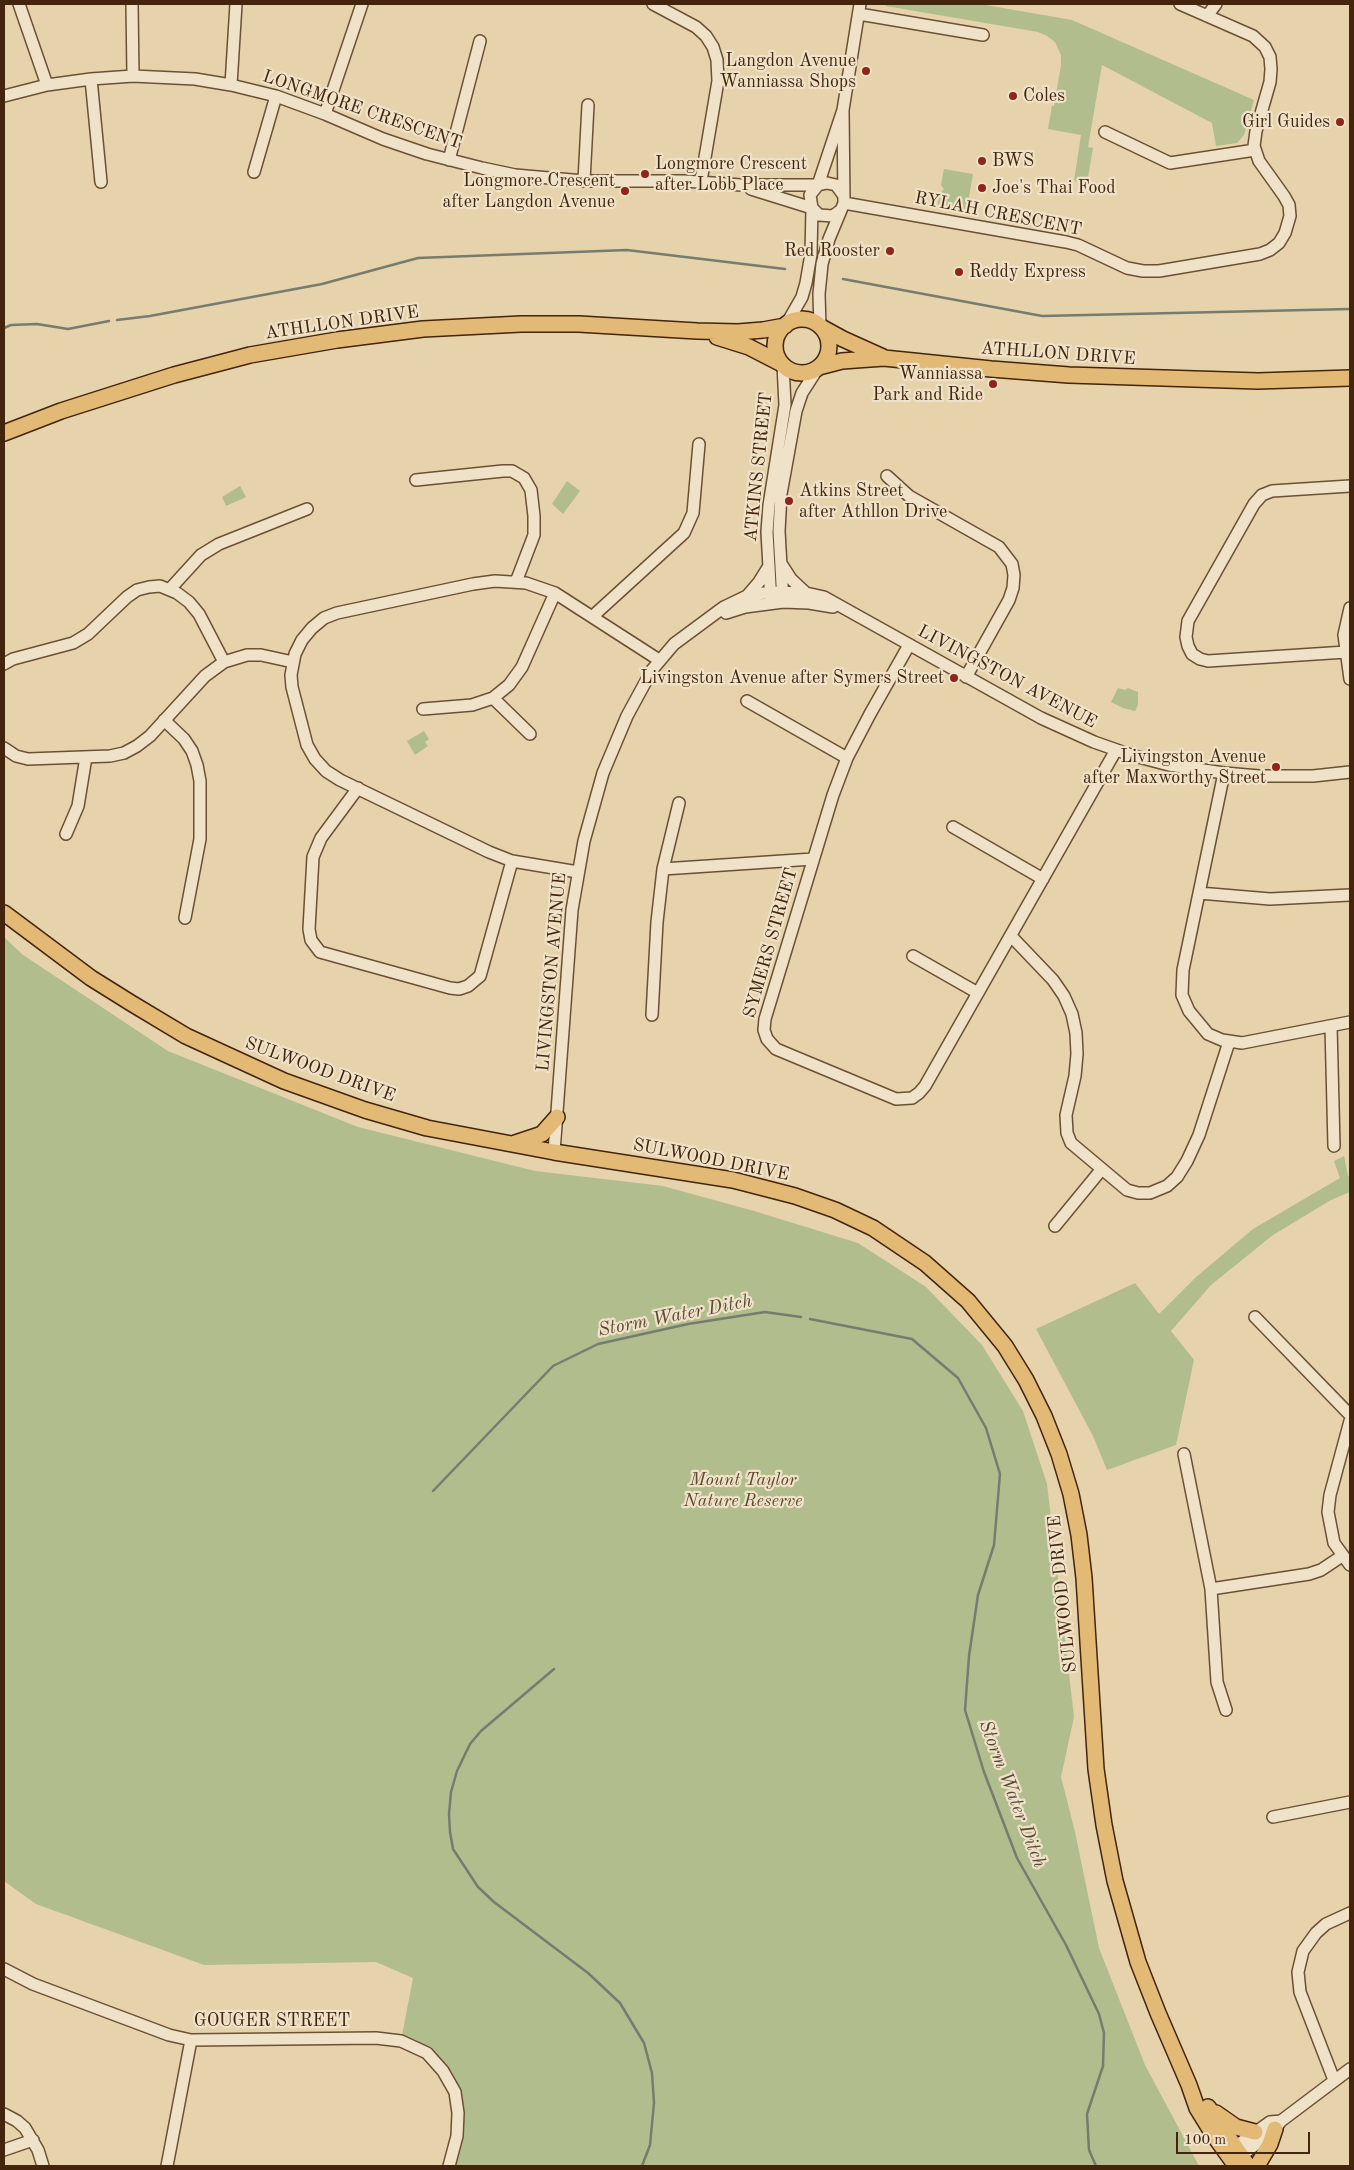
<!DOCTYPE html>
<html>
<head>
<meta charset="utf-8">
<style>
	body { margin:0 }
	#map { position:relative; width:1354px; height:2170px; overflow:hidden; background:#e6d2ab; font-family:"Old Standard TT",serif }
	canvas { display:block }
	.frame { position:absolute; inset:0; border:5px solid #43240d; pointer-events:none }
	.scale { position:absolute; left:1176px; top:2132px; width:134px; height:22px; box-sizing:border-box; border:2px solid #43240d; border-top:0; padding-left:6px; font-size:15px; line-height:18px; white-space:nowrap; color:#43240d; -webkit-text-stroke:4px #efe2c8; paint-order:stroke }
</style>
</head>
<body>
<div id="map">
<canvas width="1354" height="2170"></canvas>
<div class="frame"></div>
<div class="scale">100 m</div>
</div>
<script>
const ctx = document.querySelector('canvas').getContext('2d');
ctx.lineJoin = 'round';
function paint(path, color) { ctx.fillStyle = color; ctx.fill(path, 'evenodd'); }
const poly = rows => new Path2D(rows.map(r => 'M' + r).join(''));
function stroke(path, color, width, dash) { ctx.strokeStyle = color; ctx.lineWidth = width; ctx.lineCap = dash ? 'butt' : 'round'; ctx.setLineDash(dash || []); ctx.stroke(path); }
function drawText(font, color, halo, rows, align = 'center') {
  ctx.font = font + ' "Old Standard TT",serif'; ctx.lineWidth = 4.5; ctx.setLineDash([]); ctx.textBaseline = 'middle'; ctx.strokeStyle = halo; ctx.fillStyle = color; for (const [text, x, y, turn = 0] of rows) {
    ctx.save(); ctx.translate(x, y); ctx.rotate((+turn || 0) * Math.PI / 180); ctx.textAlign = isNaN(turn) ? turn : align; if (halo) ctx.strokeText(text, 0, 0); ctx.fillText(text, 0, 0); ctx.restore();
  }
}
paint(poly([
	[885,4,980,4,1072,20,1254,100,1244,135,1237,143,1216,146,1212,123,1102,65,1088,147,1093,148,1087,183,1074,181,1081,135,1048,129,1052,106,1054,106,1061,65,1061,55,1055,42,1047,36,1038,32,886,6],
	[944,169,973,174,966,214,937,209,940,193,944,189,941,185],
	[567,481,580,491,563,514,552,504],
	[240,486,246,497,226,506,222,497],
	[1118,688,1125,690,1128,688,1138,692,1138,705,1135,711,1123,708,1111,702],
	[424,731,429,739,425,742,428,746,415,755,407,741],
	[4,937,23,955,168,1051,358,1127,535,1171,663,1186,754,1211,858,1243,926,1287,982,1345,1023,1411,1047,1484,1074,1717,1061,1777,1075,1832,1099,1948,1145,2065,1199,2166,449,2166,458,2113,443,2071,401,2041,413,1978,376,1962,204,1965,36,1904,4,1881],
	[1344,1156,1348,1176,1350,1176,1350,1192,1331,1200,1273,1235,1211,1285,1171,1331,1194,1360,1176,1445,1107,1470,1093,1436,1036,1329,1135,1283,1159,1314,1195,1278,1253,1229,1340,1178,1334,1161]
]), '#b1bd8c');
stroke(poly([
	[843,279,1042,316,1350,309],
	[117,320,150,316,322,284,418,258,627,250,785,269],
	[4,328,11,325,37,324,68,329,109,321],
	[810,1319,912,1339,958,1378,986,1428,1000,1474,994,1545,978,1595,969,1656,965,1710,984,1772,1017,1858,1066,1945,1099,2014,1104,2033,1103,2066,1087,2114,1089,2150,1096,2166],
	[433,1491,553,1366,598,1344,688,1324,765,1312,801,1317],
	[554,1669,481,1731,470,1744,457,1771,451,1792,449,1814,450,1832,453,1849,478,1887,494,1902,588,1973,620,2003,644,2043,652,2073,654,2103,650,2145,642,2166]
]), '#777c70', 2.5);
const minor = poly([
	[19,4,47,85],
	[132,4,133,76],
	[653,4,696,27,706,36,713,47,717,60,718,81,701,181],
	[859,14,983,35],
	[1207,16,1216,4],
	[91,79,101,182],
	[231,85,236,4],
	[4,96,47,85,91,79,133,76,195,79,231,85,276,96,325,114,383,139,427,154,482,168,515,175,584,181,684,181,741,185,818,185],
	[325,114,362,4],
	[1105,132,1170,163,1255,150],
	[449,160,480,41],
	[254,172,276,96],
	[584,181,588,105],
	[818,185,843,110,860,4],
	[751,189,812,208],
	[844,203,1066,242,1078,245,1127,268,1143,271,1159,271,1260,254,1270,250,1279,243,1285,233,1290,216,1289,205,1284,196,1259,161,1254,146,1256,131,1270,82,1271,69,1270,57,1265,47,1253,36,1180,4],
	[841,210,833,216,819,215,812,208,810,195,818,185,827,183,836,185,844,196],
	[786,325,802,297,806,283,811,254,812,208],
	[820,327,819,294,822,264,829,239,844,203,843,110],
	[887,476,909,496,999,547,1012,564,1014,575,1013,588,1009,600,966,677],
	[416,480,503,471,512,471,524,478,531,490,534,516,534,535,516,582],
	[782,565,791,579,806,593],
	[170,589,201,555,219,544,307,509],
	[747,596,759,582,769,566],
	[783,602,779,531,781,494,796,411,802,393,818,368],
	[771,603,767,532,769,505,785,405,783,365],
	[1350,608,1344,635,1350,679],
	[726,613,745,607,783,602,809,603,833,607],
	[593,616,684,533,693,513,699,444],
	[909,645,870,714,847,758,833,795,765,1019,764,1030,767,1039,776,1049,896,1099,912,1098,919,1093,925,1086,1116,750],
	[1346,652,1208,661,1200,659,1192,654,1188,646,1186,637,1188,621,1254,504,1262,495,1272,491,1350,486],
	[4,664,13,659,73,643,88,634,127,597,137,590,149,587,160,586,177,593,189,602,199,614,224,662],
	[493,698,530,734],
	[747,701,847,758],
	[423,709,472,705,493,698,509,685,522,667,555,593],
	[164,720,184,739,192,751,197,765,200,781,200,839,185,918],
	[4,748,16,756,28,759,110,756,124,753,137,746,150,736,205,676,224,662,247,655,261,655,293,662],
	[1224,773,1183,970,1182,995,1189,1011,1208,1034,1222,1040,1242,1043,1350,1022],
	[358,788,321,838,313,857,309,929,311,940,320,952,450,988,459,989,468,986,480,976,482,969,512,861],
	[679,803,663,869,813,859],
	[953,827,1043,879],
	[66,834,78,806,86,757],
	[578,872,512,861,489,852,340,780,326,771,315,759,307,745,292,687,291,675,295,654,302,640,312,628,324,618,337,613,473,584,495,581,526,583,555,593,659,660],
	[1199,893,1270,899,1350,895],
	[1011,936,1053,980,1064,996,1072,1014,1076,1033,1077,1054,1075,1076,1066,1115,1067,1133,1071,1143,1127,1190,1138,1193,1150,1193,1167,1186,1177,1177,1187,1161,1199,1135,1229,1042],
	[913,956,978,993],
	[652,1015,657,922,663,869],
	[1331,1026,1334,1146],
	[554,1152,572,910,584,841,603,773,627,716,652,670,674,644,724,607,747,596,770,592,806,593,824,597,1041,718,1094,742,1131,755,1169,765,1224,773,1259,776,1313,776,1350,772],
	[1055,1226,1101,1170],
	[1255,1317,1350,1415],
	[1350,1421,1330,1495,1328,1512,1334,1543,1350,1565],
	[1184,1454,1211,1589],
	[1226,1710,1217,1682,1211,1589,1309,1574,1321,1570,1342,1556],
	[1273,1817,1350,1802],
	[4,1969,33,1984,169,2035,191,2040,376,2038,401,2041,427,2053,443,2071,455,2092,458,2113,457,2136,449,2166],
	[1334,2080,1300,1992,1298,1972,1303,1951,1316,1933,1326,1924,1350,1913],
	[4,2114,17,2121,25,2128,38,2150,43,2166],
	[4,2150,33,2140],
	[1229,2151,1270,2122,1281,2121],
	[1235,2161,1275,2129,1281,2121,1350,2069],
	[167,2166,191,2040]
]);
const major = poly([
	'775 346a27 27 0 1 1 54 0a27 27 0 1 1-54 0Z',
	[821,327,843,339,883,357],
	[717,337,749,347,782,364],
	[819,367,842,361,884,358,991,369,1069,375,1258,381,1350,378],
	[4,433,61,411,174,375,250,355,337,340,423,329,521,324,579,324,697,331,738,332,763,330,785,326],
	[4,913,91,978,131,1003,186,1036,284,1081,365,1110,427,1128,554,1152,733,1180,795,1196,835,1210,873,1228,925,1263,968,1301,1005,1346,1026,1380,1044,1416,1059,1454,1071,1494,1079,1535,1084,1578,1096,1769,1104,1825,1115,1881,1138,1962,1158,2013,1189,2085,1197,2108,1213,2134,1236,2166],
	[515,1143,542,1134,557,1117],
	[1208,2107,1248,2166],
	[1216,2113,1236,2127,1255,2132],
	[1257,2166,1270,2144,1275,2129]
]);
stroke(minor, '#6c5034', 14);
stroke(major, '#43240d', 18);
stroke(minor, '#efe2c8', 11);
stroke(major, '#e3b976', 15);
for (const [x, y, r, color] of [
	[866,71,5,"#8f2418"],
	[1013,96,5,"#8f2418"],
	[1340,122,5,"#8f2418"],
	[982,161,5,"#8f2418"],
	[645,174,5,"#8f2418"],
	[982,188,5,"#8f2418"],
	[625,191,5,"#8f2418"],
	[890,251,5,"#8f2418"],
	[959,272,5,"#8f2418"],
	[993,384,5,"#8f2418"],
	[789,501,5,"#8f2418"],
	[954,678,5,"#8f2418"],
	[1276,767,5,"#8f2418"]
]) { const dot = new Path2D(); dot.arc(x, y, r, 0, 2 * Math.PI); ctx.fillStyle = color; ctx.fill(dot); stroke(dot, '#efe2c8', 2); }
drawText('18px', '#43240d', '#efe2c8', [
	["Langdon Avenue",856,61],
	["Wanniassa Shops",856,82],
	["Coles",1023,96,"left"],
	["Girl Guides",1330,122],
	["BWS",992,161,"left"],
	["Longmore Crescent",655,164,"left"],
	["after Lobb Place",655,185,"left"],
	["Longmore Crescent",615,181],
	["after Langdon Avenue",615,202],
	["Joe's Thai Food",992,188,"left"],
	["Red Rooster",880,251],
	["Reddy Express",969,272,"left"],
	["Wanniassa",983,374],
	["Park and Ride",983,395],
	["Atkins Street",799,491,"left"],
	["after Athllon Drive",799,512,"left"],
	["Livingston Avenue after Symers Street",944,678],
	["Livingston Avenue",1266,757],
	["after Maxworthy Street",1266,778]
], 'right');
drawText('18px', '#43240d', '#efe2c8', [
	["LONGMORE CRESCENT",362,110,19],
	["RYLAH CRESCENT",998,214,11],
	["ATHLLON DRIVE",342,323,-8],
	["ATHLLON DRIVE",1058,354,4],
	["ATKINS STREET",759,467,-84],
	["LIVINGSTON AVENUE",1007,677,28],
	["SYMERS STREET",771,943,-74],
	["LIVINGSTON AVENUE",552,972,-85],
	["SULWOOD DRIVE",320,1070,20],
	["SULWOOD DRIVE",711,1160,11],
	["SULWOOD DRIVE",1063,1594,-96],
	["GOUGER STREET",272,2021]
]);
drawText('italic 18px', '#5e4a2d', '#efe2c8', [
	["Mount Taylor",743,1480],
	["Nature Reserve",743,1501]
]);
drawText('italic 19px', '#584836', '#efe2c8', [
	["Storm Water Ditch",675,1316,-11],
	["Storm Water Ditch",1012,1794,69]
]);
</script>
</body>
</html>
